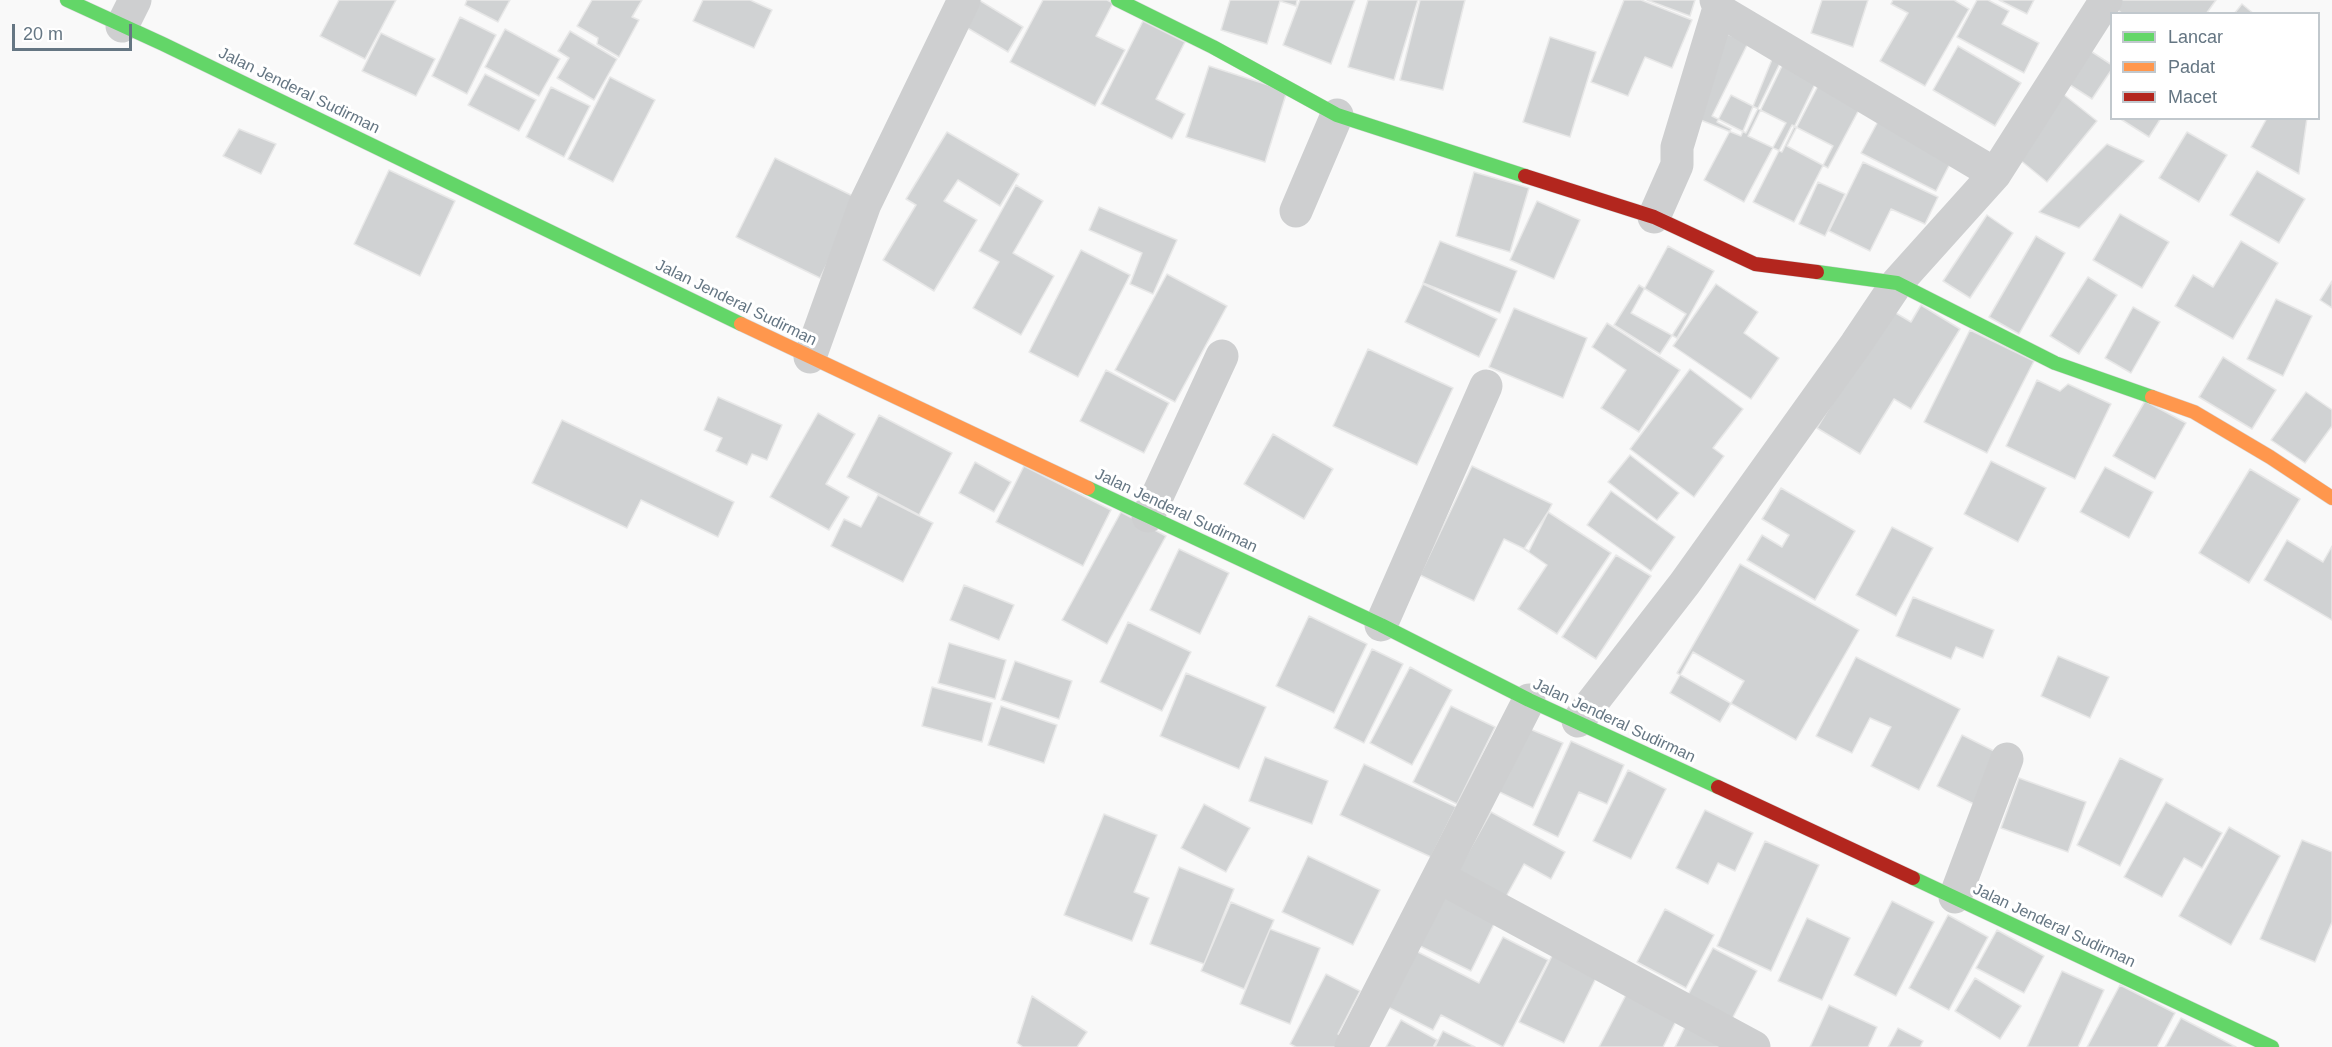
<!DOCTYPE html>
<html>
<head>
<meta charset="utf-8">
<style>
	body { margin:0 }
	#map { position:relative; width:2332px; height:1047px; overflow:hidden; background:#f9f9f9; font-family:Helvetica,sans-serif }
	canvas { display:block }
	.legend { position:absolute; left:2110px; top:12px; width:210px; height:108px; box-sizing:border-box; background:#fff; border:2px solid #c1c8cd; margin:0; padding:8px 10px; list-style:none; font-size:18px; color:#657683 }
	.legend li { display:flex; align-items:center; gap:12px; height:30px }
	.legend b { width:30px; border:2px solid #c1c8cd }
	.scale { position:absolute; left:12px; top:24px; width:120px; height:27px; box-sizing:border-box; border:3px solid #657683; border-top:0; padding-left:8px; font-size:18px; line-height:21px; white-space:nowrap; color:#657683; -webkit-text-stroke:4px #fff; paint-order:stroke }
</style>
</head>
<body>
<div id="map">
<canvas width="2332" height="1047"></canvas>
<ul class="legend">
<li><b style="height:8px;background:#63d668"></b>Lancar</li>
<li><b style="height:8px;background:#ff974d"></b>Padat</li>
<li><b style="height:8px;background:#b3261e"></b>Macet</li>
</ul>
<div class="scale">20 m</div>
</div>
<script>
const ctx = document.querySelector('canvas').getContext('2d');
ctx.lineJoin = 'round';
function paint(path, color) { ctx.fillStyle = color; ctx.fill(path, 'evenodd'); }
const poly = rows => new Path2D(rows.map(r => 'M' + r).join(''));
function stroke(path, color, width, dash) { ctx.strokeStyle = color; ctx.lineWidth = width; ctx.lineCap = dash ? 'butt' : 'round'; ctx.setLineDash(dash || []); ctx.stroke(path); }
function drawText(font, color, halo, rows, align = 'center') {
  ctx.font = font + ' Helvetica,sans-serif'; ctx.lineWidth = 6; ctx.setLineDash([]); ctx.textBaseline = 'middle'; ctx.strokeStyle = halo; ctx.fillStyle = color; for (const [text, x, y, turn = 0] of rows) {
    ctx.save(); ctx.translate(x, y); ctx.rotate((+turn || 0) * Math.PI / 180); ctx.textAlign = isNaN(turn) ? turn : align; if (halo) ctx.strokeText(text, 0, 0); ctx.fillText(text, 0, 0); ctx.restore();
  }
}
const building = poly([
	[339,0,396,0,365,59,320,36,339,0],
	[467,0,510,0,498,22,465,5,467,0],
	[592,0,642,0,632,17,639,20,619,57,597,44,598,38,577,26,592,0],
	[703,0,750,0,772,10,754,48,693,21,703,0],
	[979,0,1023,27,1008,52,959,23,979,0],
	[1043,0,1107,0,1113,3,1096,36,1125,50,1095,106,1010,62,1043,0],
	[1230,0,1297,0,1296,6,1280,1,1267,44,1221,30,1230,0],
	[1300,0,1355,0,1331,64,1283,45,1300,0],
	[1368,0,1418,0,1394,80,1348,67,1368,0],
	[1420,0,1465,0,1443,90,1400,80,1420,0],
	[1624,0,1641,0,1692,20,1672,68,1645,57,1628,96,1591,82,1624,0],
	[1647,0,1695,0,1690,16,1647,0],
	[1822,0,1868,0,1853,47,1811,33,1822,0],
	[1893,0,1954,0,1969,9,1925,86,1880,61,1908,13,1891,4,1893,0],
	[1977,0,1988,0,2009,11,2002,24,2039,43,2024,73,1957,37,1977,0],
	[1999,0,2034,0,2027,14,1999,0],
	[2120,0,2216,0,2206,14,2123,14,2115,8,2120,0],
	[2242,4,2254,14,2234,14,2242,4],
	[460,17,496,35,467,94,432,76,460,17],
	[1143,21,1185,42,1156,99,1185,114,1172,139,1101,104,1143,21],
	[505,29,560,59,539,96,485,67,505,29],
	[570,31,617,59,594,100,557,78,569,58,558,51,570,31],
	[381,33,435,59,416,96,362,71,381,33],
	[1727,34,1775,52,1741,136,1693,117,1727,34],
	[1550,37,1596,52,1570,137,1523,122,1550,37],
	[1749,41,1783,57,1746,133,1712,116,1749,41],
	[1958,46,2021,83,1995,126,1933,90,1958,46],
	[2089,50,2112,65,2112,69,2092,99,2067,83,2089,50],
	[1783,64,1817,80,1782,152,1748,136,1783,64],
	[1209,66,1287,91,1265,162,1186,137,1209,66],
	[485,74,536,100,519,131,468,105,485,74],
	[610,77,655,100,613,182,568,159,610,77],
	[1821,80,1863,102,1828,168,1787,146,1821,80],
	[551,87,590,106,564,157,526,137,551,87],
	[2063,94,2097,121,2047,182,2014,155,2063,94],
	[1731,95,1786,123,1744,202,1704,180,1731,129,1717,122,1731,95],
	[1882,114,1956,152,1936,191,1861,153,1882,114],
	[2119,118,2161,118,2149,137,2119,118],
	[2267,118,2307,118,2299,174,2251,147,2267,118],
	[1792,125,1833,146,1794,222,1753,202,1792,125],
	[239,129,276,144,261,174,223,156,239,129],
	[947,132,1019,174,1000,206,958,180,944,201,977,220,934,291,883,260,916,205,906,199,947,132],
	[2187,132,2227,155,2199,202,2159,178,2187,132],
	[2107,144,2144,161,2079,228,2039,212,2107,144],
	[775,158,859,199,820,278,736,237,775,158],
	[1863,162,1938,197,1925,224,1891,209,1870,251,1829,231,1863,162],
	[389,170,455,201,420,276,354,244,389,170],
	[2257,171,2305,199,2279,243,2230,215,2257,171],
	[1474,172,1529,188,1510,252,1456,236,1474,172],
	[1818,182,1845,194,1825,236,1799,224,1818,182],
	[1016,185,1043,201,1013,253,1054,276,1021,335,973,308,999,262,979,251,1016,185],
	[1537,201,1580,220,1554,279,1510,260,1537,201],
	[1099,207,1177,240,1153,294,1130,284,1142,253,1089,230,1099,207],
	[2120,214,2169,242,2142,288,2093,260,2120,214],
	[1987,215,2013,233,1970,298,1943,281,1987,215],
	[2036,236,2065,253,2019,334,1989,317,2036,236],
	[1440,241,1517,271,1500,313,1423,283,1440,241],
	[2241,241,2278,263,2233,339,2175,306,2193,275,2213,287,2241,241],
	[1668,246,1714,271,1677,338,1631,313,1668,246],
	[1081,250,1130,275,1078,377,1029,352,1081,250],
	[1167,274,1227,306,1175,402,1115,370,1167,274],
	[2088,277,2117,295,2079,354,2050,336,2088,277],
	[2332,281,2332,308,2320,300,2332,281],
	[1423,284,1497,319,1479,357,1405,322,1423,284],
	[1716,284,1758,312,1744,333,1779,358,1751,399,1673,346,1716,284],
	[1639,285,1686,314,1660,354,1614,325,1639,285],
	[2276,299,2312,316,2283,376,2247,359,2276,299],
	[1921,305,1960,329,1911,409,1894,399,1860,454,1817,428,1889,309,1911,322,1921,305],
	[2133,307,2160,322,2131,373,2105,358,2133,307],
	[1514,308,1587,338,1563,398,1489,367,1514,308],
	[1607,323,1680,370,1639,432,1601,408,1626,370,1592,347,1607,323],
	[1970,330,2034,361,1987,453,1924,422,1970,330],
	[1368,349,1453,388,1417,465,1333,426,1368,349],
	[2223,357,2276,390,2252,429,2199,397,2223,357],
	[1690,369,1743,409,1713,448,1724,456,1694,497,1630,449,1690,369],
	[1106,370,1169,403,1144,453,1080,421,1106,370],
	[2037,380,2060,391,2068,384,2111,404,2075,479,2006,446,2037,380],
	[2306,392,2332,410,2332,426,2305,463,2271,440,2306,392],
	[718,397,782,425,767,460,752,454,747,465,716,451,722,438,704,430,718,397],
	[2145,401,2186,423,2155,479,2113,456,2145,401],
	[818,413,855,434,826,484,849,497,829,530,770,497,818,413],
	[879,415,952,453,919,515,847,477,879,415],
	[562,420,734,502,718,537,641,500,627,528,532,483,562,420],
	[1273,434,1333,469,1304,519,1244,484,1273,434],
	[1630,455,1679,493,1657,520,1608,482,1630,455],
	[1991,461,2046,488,2018,542,1964,514,1991,461],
	[975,462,1011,482,994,512,959,493,975,462],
	[1024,466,1111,510,1083,566,996,522,1024,466],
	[1472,466,1552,504,1529,551,1504,539,1474,601,1420,575,1472,466],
	[2105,467,2153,492,2129,538,2080,512,2105,467],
	[2250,469,2300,499,2249,583,2199,553,2250,469],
	[1781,488,1855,531,1815,600,1747,560,1762,535,1782,547,1789,535,1762,519,1781,488],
	[1611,491,1675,537,1651,571,1587,525,1611,491],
	[878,495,933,523,903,582,831,546,844,519,861,527,878,495],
	[1121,512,1166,536,1107,644,1062,620,1121,512],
	[1548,512,1611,553,1557,634,1518,609,1547,565,1524,549,1548,512],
	[1892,527,1933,548,1896,616,1856,595,1892,527],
	[2287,540,2323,562,2332,546,2332,620,2264,580,2287,540],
	[1179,549,1229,573,1200,634,1150,610,1179,549],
	[1616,555,1651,576,1596,659,1562,637,1616,555],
	[1740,564,1859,630,1796,740,1677,673,1740,564],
	[964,585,1014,605,999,640,950,620,964,585],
	[1913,597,1994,630,1983,658,1956,647,1951,659,1896,636,1913,597],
	[1309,616,1367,644,1334,713,1276,686,1309,616],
	[1128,622,1191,652,1162,711,1100,682,1128,622],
	[949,643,1006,660,995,699,938,683,949,643],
	[1372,649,1403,664,1364,743,1334,728,1372,649],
	[1693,652,1744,681,1720,722,1670,693,1693,652],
	[2058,656,2109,677,2090,718,2041,696,2058,656],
	[1856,657,1960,709,1919,790,1871,766,1891,727,1870,718,1852,753,1816,736,1856,657],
	[1015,661,1072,681,1059,719,1001,700,1015,661],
	[1410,667,1452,690,1412,765,1370,743,1410,667],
	[1186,673,1266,707,1239,769,1160,736,1186,673],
	[932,687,992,703,982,742,922,726,932,687],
	[1001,706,1057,725,1044,763,988,745,1001,706],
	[1451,706,1495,727,1457,804,1413,782,1451,706],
	[1518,724,1563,743,1533,808,1489,787,1518,724],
	[1962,735,2002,755,1976,805,1937,786,1962,735],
	[1571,741,1624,765,1607,804,1579,792,1558,837,1533,825,1571,741],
	[1265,757,1328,781,1312,824,1249,801,1265,757],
	[2120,758,2163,779,2120,866,2077,845,2120,758],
	[1364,764,1456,807,1431,857,1340,815,1364,764],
	[1628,770,1666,789,1631,859,1593,841,1628,770],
	[2019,778,2086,802,2068,852,2001,828,2019,778],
	[2166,802,2222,833,2202,868,2184,858,2162,897,2124,877,2166,802],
	[1204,804,1250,828,1226,872,1181,848,1204,804],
	[1705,810,1753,833,1735,871,1718,863,1708,884,1676,868,1705,810],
	[1491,812,1565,852,1551,879,1524,864,1503,902,1455,876,1491,812],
	[1104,814,1157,835,1134,892,1149,898,1132,941,1064,915,1104,814],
	[2229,827,2280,856,2231,945,2179,916,2229,827],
	[2302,840,2332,852,2332,922,2315,962,2260,939,2302,840],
	[1765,841,1819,865,1771,971,1717,946,1765,841],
	[1308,856,1380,890,1353,945,1282,912,1308,856],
	[1179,867,1234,889,1204,964,1150,944,1179,867],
	[1442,891,1497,918,1471,971,1416,944,1442,891],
	[1892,901,1934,922,1896,996,1854,975,1892,901],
	[1231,902,1274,920,1244,989,1201,971,1231,902],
	[1665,909,1714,935,1686,988,1637,962,1665,909],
	[1948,915,1988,937,1949,1010,1909,988,1948,915],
	[1807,918,1850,938,1822,1000,1778,981,1807,918],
	[1270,929,1320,948,1290,1024,1240,1004,1270,929],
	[1997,930,2044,956,2024,993,1976,968,1997,930],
	[1503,937,1548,960,1503,1047,1441,1015,1433,1030,1386,1006,1414,950,1479,983,1503,937],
	[1713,948,1757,971,1732,1019,1688,995,1713,948],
	[1555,950,1599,972,1564,1043,1519,1022,1555,950],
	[2062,971,2104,990,2078,1047,2027,1047,2062,971],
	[1326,974,1360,991,1338,1034,1347,1038,1342,1047,1296,1047,1290,1044,1326,974],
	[1975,978,2021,1006,2000,1039,1955,1011,1975,978],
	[2120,985,2175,1013,2157,1047,2087,1047,2120,985],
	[1628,991,1679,1015,1663,1047,1599,1047,1628,991],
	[1032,996,1087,1032,1077,1047,1023,1047,1017,1043,1032,996],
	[1829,1005,1877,1027,1868,1047,1810,1047,1829,1005],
	[2181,1018,2236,1047,2165,1047,2181,1018],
	[1401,1020,1437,1040,1433,1047,1386,1047,1401,1020],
	[1687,1023,1729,1047,1675,1047,1687,1023],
	[1898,1028,1923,1041,1920,1047,1888,1047,1898,1028],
	[1443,1031,1475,1047,1435,1047,1443,1031]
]);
paint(building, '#d0d2d3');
stroke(building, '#e8e8e8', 1.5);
const fast = poly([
	[67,0,163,44,741,324],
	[1118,0,1213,47,1337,115,1525,176],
	[1817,272,1897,283,2055,363,2152,397],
	[1088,488,1381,625,1529,700,1718,787],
	[1913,878,2272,1047]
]);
const slow = poly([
	[741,324,1088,488],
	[2152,397,2194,412,2270,457,2332,498]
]);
const jam = poly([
	[1525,176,1654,217,1755,264,1817,272],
	[1718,787,1913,878]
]);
stroke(fast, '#d5d6d7', 15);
stroke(slow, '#d5d6d7', 15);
stroke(jam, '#d5d6d7', 15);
stroke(poly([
	[1716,0,1719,8,1724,13,1995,174],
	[122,26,135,0],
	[1296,211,1337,115],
	[1654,217,1677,165,1677,147,1719,8],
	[810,357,865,204,964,0],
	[1148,516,1222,356],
	[1381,625,1486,386],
	[1578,721,1685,583,1856,344,1897,283,1995,174,2106,0],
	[1439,877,1754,1047],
	[1955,897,2007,759],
	[1351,1047,1529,700]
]), '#cecfd0', 33);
stroke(fast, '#63d668', 14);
stroke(slow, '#ff974d', 14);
stroke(jam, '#b3261e', 14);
drawText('16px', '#657683', '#fff', [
	["Jalan Jenderal Sudirman",299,91,26],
	["Jalan Jenderal Sudirman",736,303,26],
	["Jalan Jenderal Sudirman",1176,511,25],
	["Jalan Jenderal Sudirman",1614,721,25],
	["Jalan Jenderal Sudirman",2054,926,25]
]);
</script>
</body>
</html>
